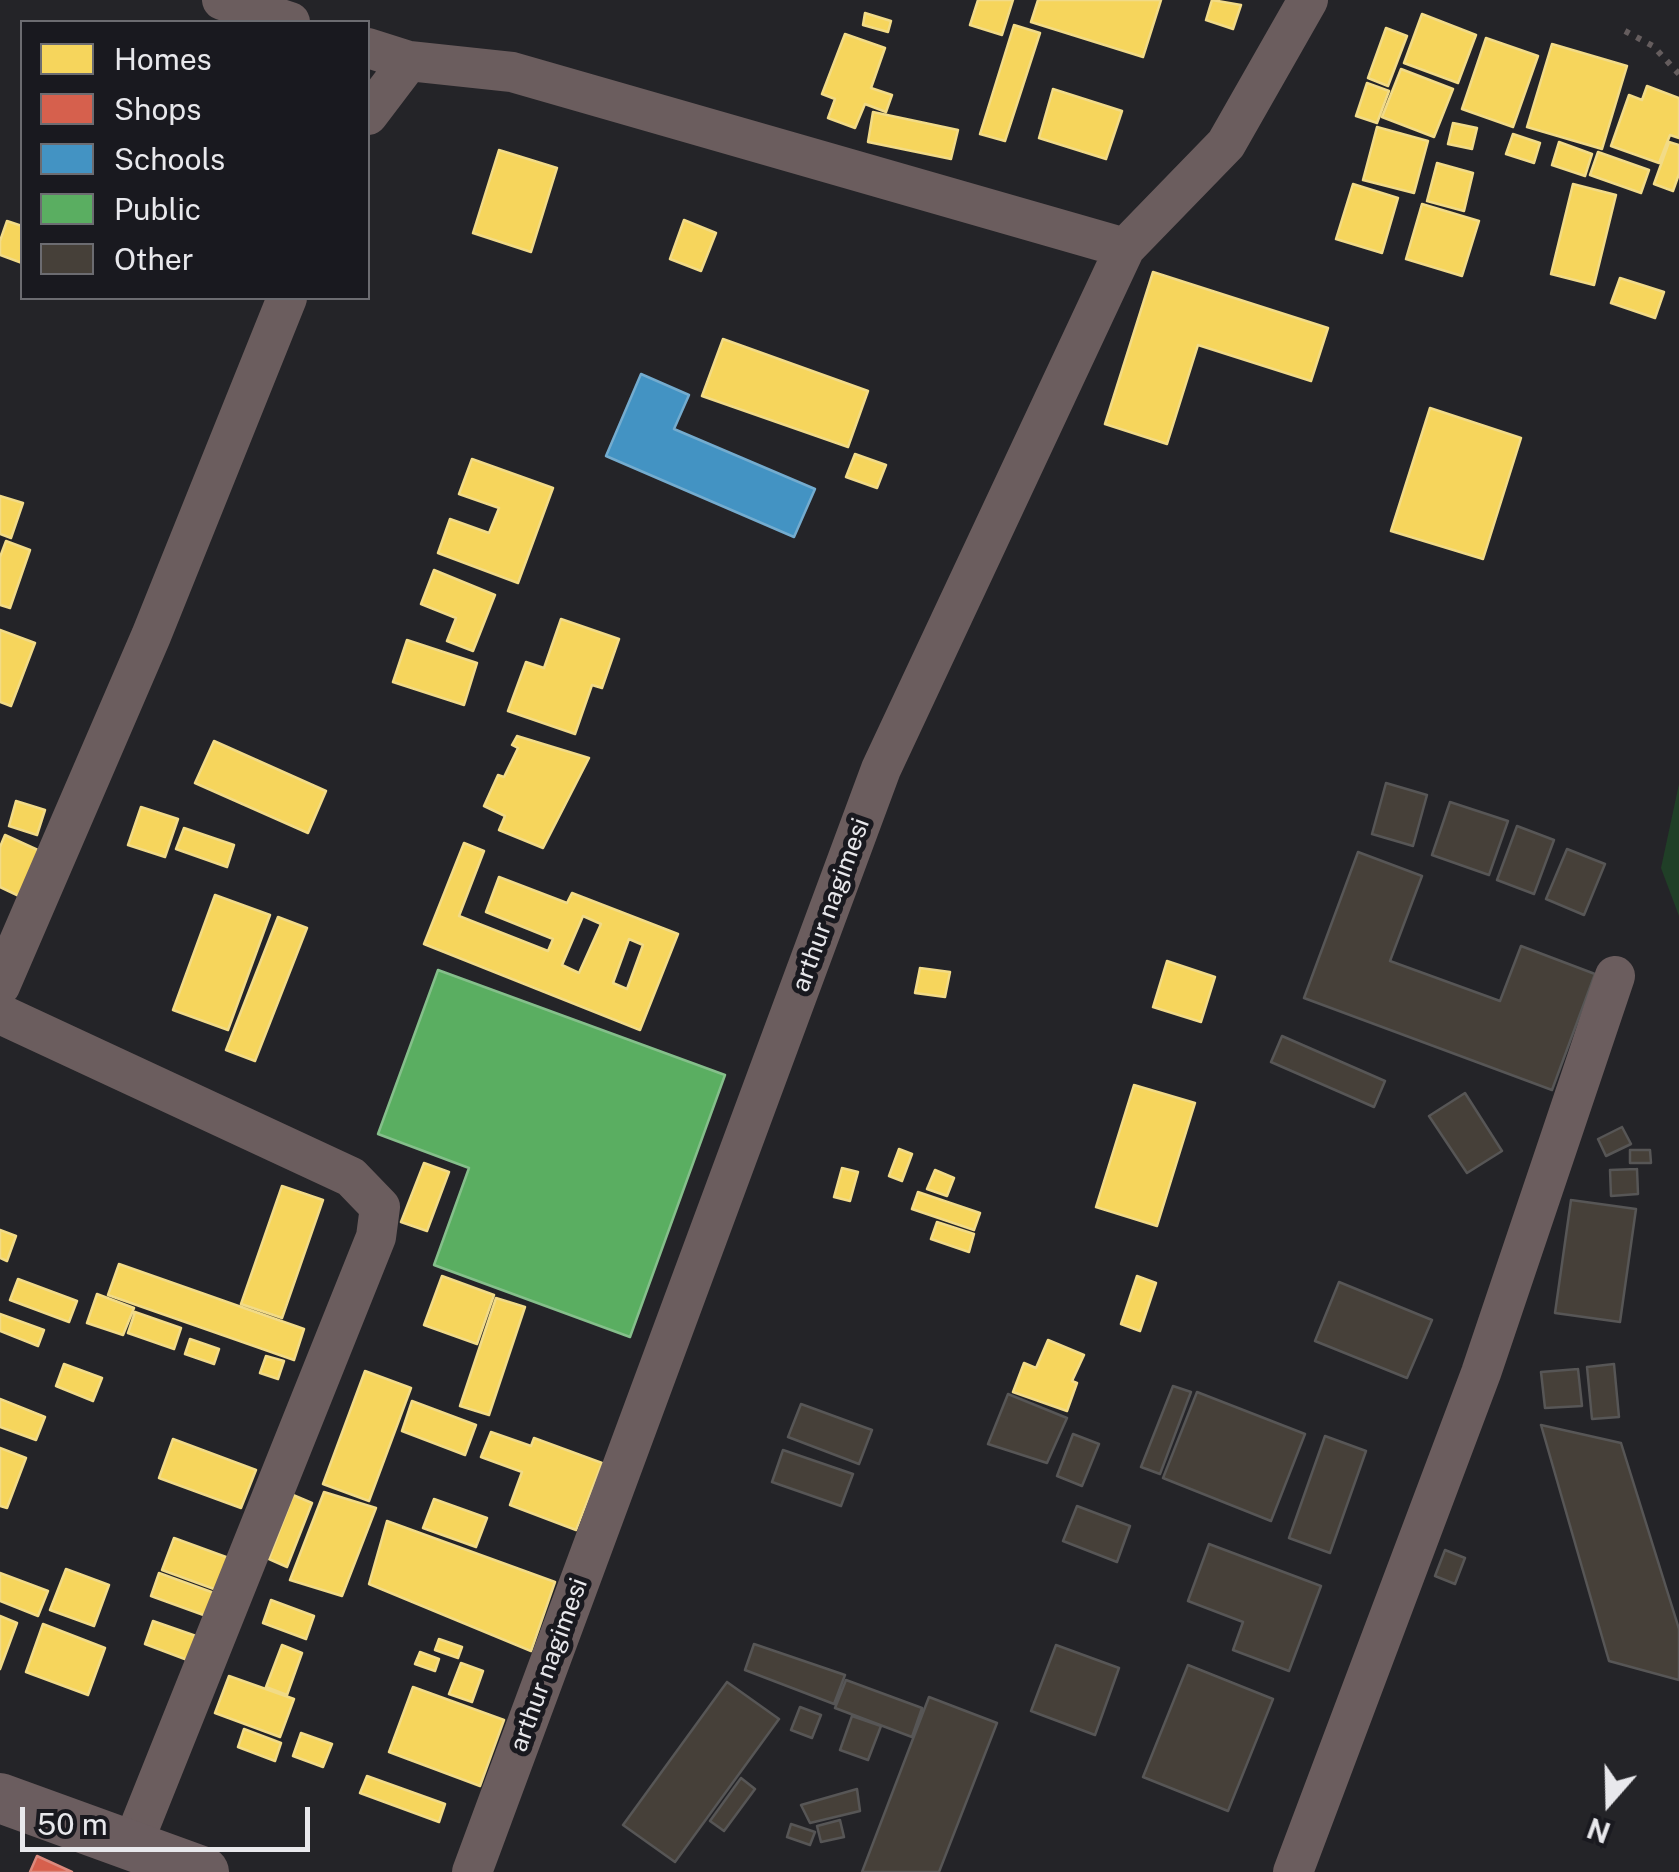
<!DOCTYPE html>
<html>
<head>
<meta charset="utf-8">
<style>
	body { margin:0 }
	#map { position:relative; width:1679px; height:1872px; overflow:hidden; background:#242428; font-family:"Public Sans",sans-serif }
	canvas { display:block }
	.legend { position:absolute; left:20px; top:20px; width:350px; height:280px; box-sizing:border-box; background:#19191f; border:2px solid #6c6c71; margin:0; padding:12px 18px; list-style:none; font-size:30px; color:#e8e8ec }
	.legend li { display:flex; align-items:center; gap:20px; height:50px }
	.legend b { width:50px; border:2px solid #6c6c71 }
	.north { position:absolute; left:1559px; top:1752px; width:100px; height:100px; -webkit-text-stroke:8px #19191f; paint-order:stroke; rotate:200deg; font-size:28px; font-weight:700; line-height:40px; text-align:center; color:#e8e8ec }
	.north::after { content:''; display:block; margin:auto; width:35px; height:45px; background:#e8e8ec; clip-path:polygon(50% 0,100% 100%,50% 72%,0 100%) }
	.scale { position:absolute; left:20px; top:1807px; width:290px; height:45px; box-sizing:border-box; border:5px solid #e8e8ec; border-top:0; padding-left:12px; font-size:30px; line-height:35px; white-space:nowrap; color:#e8e8ec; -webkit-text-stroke:8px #19191f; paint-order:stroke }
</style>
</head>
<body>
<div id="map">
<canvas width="1679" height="1872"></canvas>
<ul class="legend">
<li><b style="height:28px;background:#f6d55c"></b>Homes</li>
<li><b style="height:28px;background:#d6604d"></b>Shops</li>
<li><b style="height:28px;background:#4393c3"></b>Schools</li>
<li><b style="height:28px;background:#5aae61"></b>Public</li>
<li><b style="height:28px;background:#464039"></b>Other</li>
</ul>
<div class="north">N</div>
<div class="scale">50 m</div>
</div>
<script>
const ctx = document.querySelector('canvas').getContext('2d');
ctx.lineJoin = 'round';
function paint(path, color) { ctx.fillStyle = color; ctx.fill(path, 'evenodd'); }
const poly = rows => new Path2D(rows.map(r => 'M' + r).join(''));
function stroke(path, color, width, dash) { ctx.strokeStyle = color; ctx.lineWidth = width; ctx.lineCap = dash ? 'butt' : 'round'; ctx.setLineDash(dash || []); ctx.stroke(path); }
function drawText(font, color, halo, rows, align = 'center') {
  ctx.font = font + ' "Public Sans",sans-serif'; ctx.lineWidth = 10; ctx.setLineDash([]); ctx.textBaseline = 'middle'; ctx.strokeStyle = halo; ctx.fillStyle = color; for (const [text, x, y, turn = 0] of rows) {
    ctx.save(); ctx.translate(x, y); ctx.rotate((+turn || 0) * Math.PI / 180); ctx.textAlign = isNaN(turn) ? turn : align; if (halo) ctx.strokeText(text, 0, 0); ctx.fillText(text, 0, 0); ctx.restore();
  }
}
paint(poly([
	[1679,784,1679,916,1661,868]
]), '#203f27');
const homes = poly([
	[978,0,1013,0,1002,35,970,25,978,0],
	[1038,0,1161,0,1143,57,1031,22,1038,0],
	[1212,0,1241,5,1233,29,1206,20,1212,0],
	[865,13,891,21,888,32,863,25,865,13],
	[1422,14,1476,35,1458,83,1404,63,1422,14],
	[1014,25,1040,33,1005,141,980,134,1014,25],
	[1386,28,1407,36,1388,86,1368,78,1386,28],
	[845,34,885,48,871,88,892,95,886,112,865,104,855,128,828,118,835,99,822,94,845,34],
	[1486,38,1538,56,1513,127,1462,109,1486,38],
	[1552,44,1627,66,1602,149,1527,127,1552,44],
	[1401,69,1453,89,1434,137,1382,117,1401,69],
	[1367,83,1389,91,1377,123,1356,116,1367,83],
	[1647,86,1679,98,1679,138,1670,135,1659,163,1611,146,1629,95,1642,100,1647,86],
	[1053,89,1122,111,1106,159,1039,138,1053,89],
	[873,112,958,130,951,159,868,142,873,112],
	[1453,123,1477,128,1472,149,1448,144,1453,123],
	[1377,127,1428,141,1414,193,1363,180,1377,127],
	[1513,134,1540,143,1534,163,1506,154,1513,134],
	[1559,142,1592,154,1585,176,1552,165,1559,142],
	[1669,142,1679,145,1679,174,1673,191,1654,184,1669,142],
	[499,150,557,168,531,252,473,233,499,150],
	[1598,152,1649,170,1641,193,1590,175,1598,152],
	[1437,163,1473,173,1464,211,1427,201,1437,163],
	[1353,184,1398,198,1382,253,1336,239,1353,184],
	[1573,184,1616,195,1594,285,1551,274,1573,184],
	[1422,204,1479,221,1462,276,1406,259,1422,204],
	[684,220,716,233,701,271,670,259,684,220],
	[7,221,22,226,22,263,0,255,0,241,7,221],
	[1153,272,1328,328,1311,381,1198,345,1167,444,1105,424,1153,272],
	[1620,278,1664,292,1655,318,1611,303,1620,278],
	[723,339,868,391,848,447,702,396,723,339],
	[1430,408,1521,438,1483,559,1391,531,1430,408],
	[855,454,886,465,877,488,846,477,855,454],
	[472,459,553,488,518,583,438,553,450,519,489,533,499,508,459,494,472,459],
	[0,496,23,503,11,538,0,534,0,496],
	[6,541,30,550,10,608,0,605,0,557,6,541],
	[434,570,495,595,473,651,447,641,456,618,421,604,434,570],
	[561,619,619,639,602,688,592,685,575,734,508,711,526,662,544,668,561,619],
	[0,630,35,643,11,706,0,702,0,630],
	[407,640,477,663,464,705,393,682,407,640],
	[517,736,589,758,543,848,499,830,505,816,484,806,498,775,504,777,518,748,512,745,517,736],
	[214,741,326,791,308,833,195,783,214,741],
	[16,801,45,810,37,835,9,826,16,801],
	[141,807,178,819,165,857,128,845,141,807],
	[184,828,234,845,227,867,176,849,184,828],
	[5,835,40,851,19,896,0,887,0,847,5,835],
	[464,843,484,851,459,916,548,951,553,939,486,912,499,877,567,903,572,893,678,934,640,1030,424,944,464,843],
	[583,916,601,924,579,973,562,965,583,916],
	[629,939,643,945,627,989,613,983,629,939],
	[215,895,270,915,228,1030,173,1010,215,895],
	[278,917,307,928,255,1061,226,1050,278,917],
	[1167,961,1215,977,1201,1022,1153,1007,1167,961],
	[920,968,950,972,945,997,915,993,920,968],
	[1134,1085,1195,1103,1157,1226,1096,1207,1134,1085],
	[899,1149,912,1154,902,1181,889,1176,899,1149],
	[424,1163,449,1172,427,1231,401,1222,424,1163],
	[842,1168,858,1172,850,1201,834,1197,842,1168],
	[935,1170,954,1178,947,1196,927,1189,935,1170],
	[282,1186,323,1200,282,1318,241,1304,282,1186],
	[918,1192,980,1213,974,1230,912,1209,918,1192],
	[937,1222,974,1234,969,1252,931,1239,937,1222],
	[0,1230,16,1236,7,1261,0,1258,0,1230],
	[119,1264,304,1329,294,1360,108,1295,119,1264],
	[442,1276,494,1295,477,1344,424,1325,442,1276],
	[1137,1276,1156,1283,1140,1331,1121,1324,1137,1276],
	[18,1279,77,1301,69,1322,10,1300,18,1279],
	[97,1294,134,1308,123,1335,87,1323,97,1294],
	[496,1298,525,1307,489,1415,460,1406,496,1298],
	[135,1312,181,1328,174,1349,128,1333,135,1312],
	[0,1314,44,1330,38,1346,0,1331,0,1314],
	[190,1339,219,1349,214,1364,185,1354,190,1339],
	[1048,1340,1084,1355,1072,1381,1077,1383,1067,1411,1013,1392,1024,1363,1036,1368,1048,1340],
	[266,1356,284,1361,278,1379,260,1373,266,1356],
	[64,1364,102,1378,93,1401,56,1386,64,1364],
	[365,1371,411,1388,369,1501,323,1484,365,1371],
	[0,1399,45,1417,36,1440,0,1427,0,1399],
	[412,1401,476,1425,465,1455,402,1431,412,1401],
	[491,1432,531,1446,534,1438,602,1463,576,1530,510,1505,522,1472,481,1457,491,1432],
	[173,1439,256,1470,241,1508,159,1478,173,1439],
	[0,1448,26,1458,7,1508,0,1506,0,1448],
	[324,1492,376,1508,342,1596,290,1580,324,1492],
	[293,1495,312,1503,287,1567,269,1559,293,1495],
	[434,1499,487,1518,476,1547,423,1528,434,1499],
	[387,1521,555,1582,531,1651,369,1584,387,1521],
	[174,1538,237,1561,225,1593,162,1570,174,1538],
	[66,1569,109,1585,94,1626,50,1610,66,1569],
	[0,1573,48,1591,38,1616,0,1601,0,1573],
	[159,1573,217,1594,209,1617,151,1596,159,1573],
	[271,1600,314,1616,306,1639,263,1623,271,1600],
	[0,1616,17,1623,0,1669,0,1616],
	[153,1621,199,1637,190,1661,145,1644,153,1621],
	[43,1624,105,1648,88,1695,26,1672,43,1624],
	[439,1639,462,1647,458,1658,435,1650,439,1639],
	[282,1645,302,1653,287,1695,266,1687,282,1645],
	[420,1652,439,1659,435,1671,415,1664,420,1652],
	[461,1663,483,1671,472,1702,449,1694,461,1663],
	[229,1676,294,1699,280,1737,215,1713,229,1676],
	[413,1687,504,1720,480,1786,389,1752,413,1687],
	[244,1729,281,1743,275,1761,238,1747,244,1729],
	[301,1733,332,1744,323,1767,293,1756,301,1733],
	[367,1776,445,1804,439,1822,360,1793,367,1776]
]);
paint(homes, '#f6d55c');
stroke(homes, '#f2db87', 2.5);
const shops = poly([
	[37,1856,72,1872,30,1872,37,1856]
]);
paint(shops, '#d6604d');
stroke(shops, '#db897d', 2.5);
const schools = poly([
	[641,374,689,395,674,429,815,489,794,537,606,456,641,374]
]);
paint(schools, '#4393c3');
stroke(schools, '#74accf', 2.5);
const public = poly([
	[438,970,725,1075,630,1337,434,1265,469,1168,378,1134,438,970]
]);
paint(public, '#5aae61');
stroke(public, '#85bf8b', 2.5);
const building = poly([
	[1386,783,1427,795,1413,846,1372,834,1386,783],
	[1450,802,1508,821,1489,875,1432,855,1450,802],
	[1517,826,1554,840,1534,894,1497,880,1517,826],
	[1567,849,1605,864,1584,915,1546,899,1567,849],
	[1358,852,1422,876,1390,961,1500,1001,1521,946,1595,974,1552,1090,1304,998,1358,852],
	[1282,1036,1385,1081,1374,1107,1271,1062,1282,1036],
	[1465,1093,1502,1151,1467,1173,1429,1116,1465,1093],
	[1622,1127,1631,1144,1606,1156,1598,1139,1622,1127],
	[1630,1150,1650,1150,1651,1163,1630,1163,1630,1150],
	[1637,1169,1638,1194,1611,1196,1610,1170,1637,1169],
	[1571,1200,1636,1209,1620,1322,1555,1313,1571,1200],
	[1339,1282,1432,1320,1407,1378,1315,1341,1339,1282],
	[1614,1364,1619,1417,1592,1419,1587,1367,1614,1364],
	[1578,1369,1582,1406,1545,1408,1541,1372,1578,1369],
	[1173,1386,1191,1392,1160,1474,1141,1467,1173,1386],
	[1197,1392,1305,1434,1271,1521,1163,1478,1197,1392],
	[1008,1394,1067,1418,1047,1463,988,1444,1008,1394],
	[801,1404,872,1430,859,1464,788,1437,801,1404],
	[1541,1425,1621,1443,1679,1629,1679,1680,1609,1661,1541,1425],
	[1073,1434,1099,1444,1082,1486,1057,1476,1073,1434],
	[1325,1436,1366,1451,1330,1553,1289,1538,1325,1436],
	[783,1450,853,1474,841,1506,772,1482,783,1450],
	[1077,1506,1130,1526,1117,1562,1063,1541,1077,1506],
	[1209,1544,1321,1586,1289,1671,1233,1650,1243,1622,1188,1601,1209,1544],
	[1445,1550,1465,1558,1455,1584,1435,1576,1445,1550],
	[754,1644,845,1675,834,1704,745,1670,754,1644],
	[1056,1645,1119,1668,1095,1735,1031,1711,1056,1645],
	[1188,1665,1273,1699,1228,1811,1143,1777,1188,1665],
	[846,1680,922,1708,912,1737,835,1708,846,1680],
	[727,1682,779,1719,675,1862,623,1825,727,1682],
	[929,1697,997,1723,939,1872,862,1872,929,1697],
	[800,1707,821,1715,812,1738,791,1730,800,1707],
	[852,1716,881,1726,868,1760,840,1750,852,1716],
	[741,1778,755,1789,724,1831,710,1821,741,1778],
	[857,1789,860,1811,810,1823,801,1805,857,1789],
	[840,1820,844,1837,821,1842,817,1826,840,1820],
	[791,1824,815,1832,810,1845,787,1837,791,1824]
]);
paint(building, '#464039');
stroke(building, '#575656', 2.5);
stroke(poly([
	[1625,31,1653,46,1679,74]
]), '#655d5e', 6, [5, 8]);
stroke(poly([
	[222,0,290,22],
	[368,48,409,61],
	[368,115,409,61,512,72,1125,248],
	[0,986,151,636,287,298],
	[0,1014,351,1177,380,1207,376,1237,131,1848],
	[472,1872,881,769,1125,248,1226,144,1308,0],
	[1293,1872,1481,1373,1615,976]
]), '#6b5d5e', 40);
stroke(poly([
	[0,1798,204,1872]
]), '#6b5d5f', 50);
drawText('25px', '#e8e8ec', '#19191f', [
	["arthur nagimesi",831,905,-70],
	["arthur nagimesi",549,1665,-70]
]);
</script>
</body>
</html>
